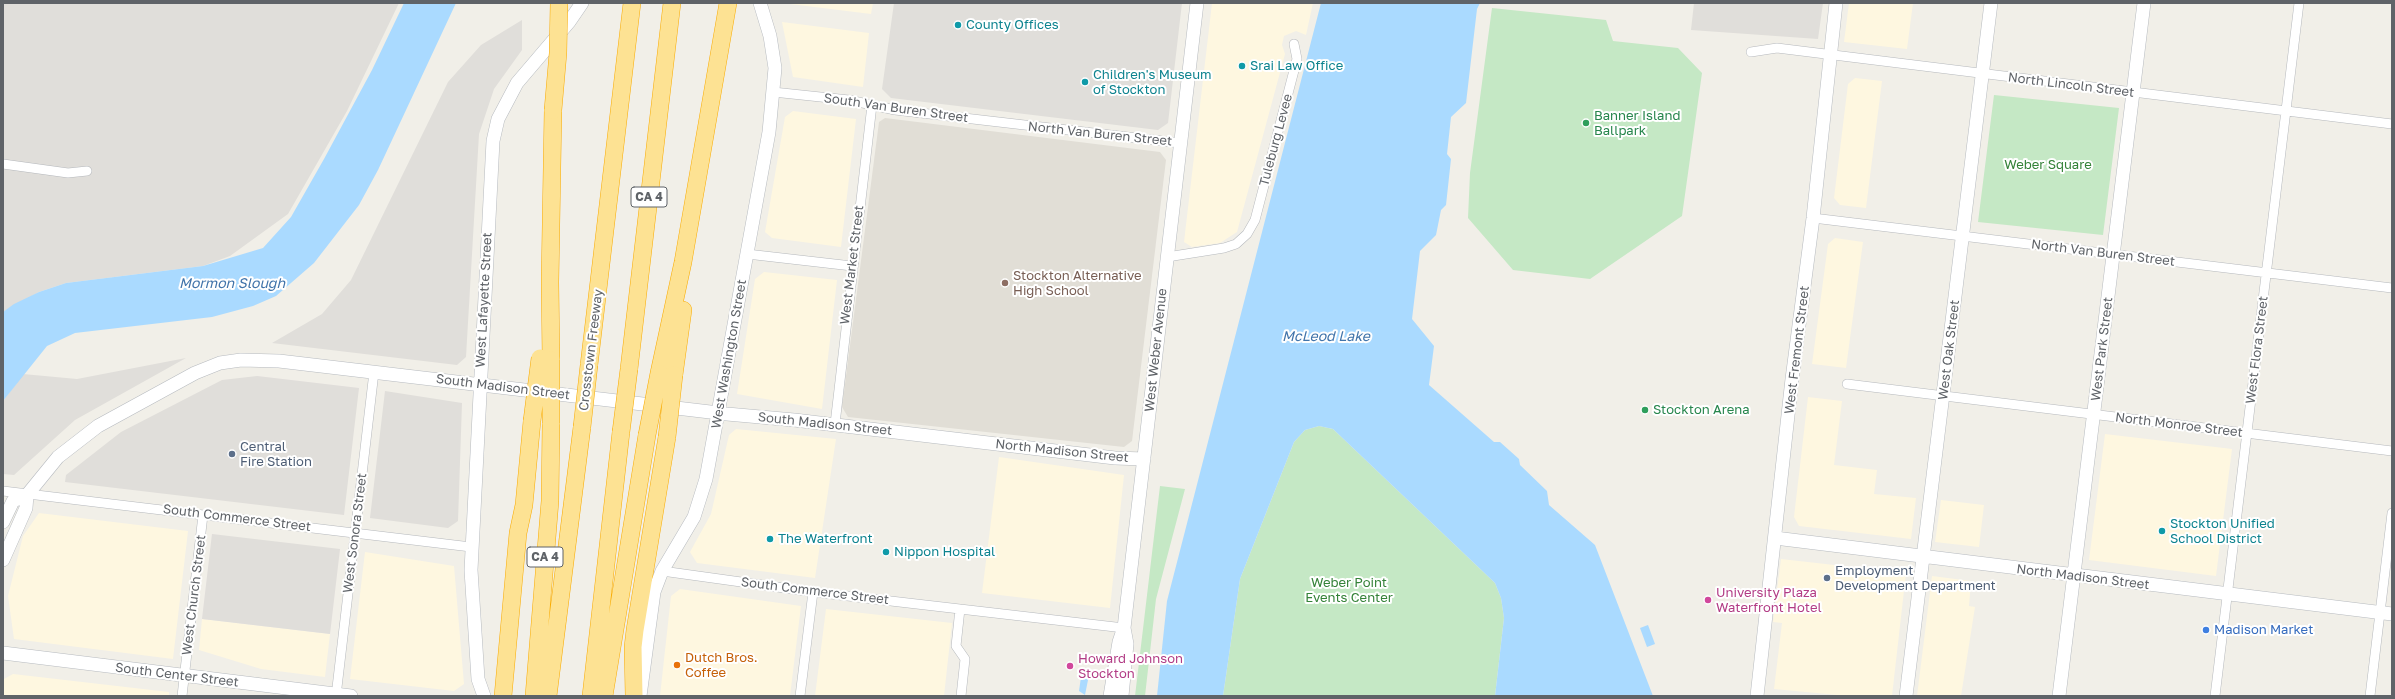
<!DOCTYPE html>
<html>
<head>
<meta charset="utf-8">
<style>
	body { margin:0 }
	#map { position:relative; width:2395px; height:699px; overflow:hidden; background:#f1efe8; font-family:"Golos Text",sans-serif }
	canvas { display:block }
	.frame { position:absolute; inset:0; border:4px solid #5f6368; pointer-events:none }
</style>
</head>
<body>
<div id="map">
<canvas width="2395" height="699"></canvas>
<div class="frame"></div>
</div>
<script>
const ctx = document.querySelector('canvas').getContext('2d');
ctx.lineJoin = 'round';
function paint(path, color) { ctx.fillStyle = color; ctx.fill(path, 'evenodd'); }
const poly = rows => new Path2D(rows.map(r => 'M' + r).join(''));
function stroke(path, color, width, dash) { ctx.strokeStyle = color; ctx.lineWidth = width; ctx.lineCap = dash ? 'butt' : 'round'; ctx.setLineDash(dash || []); ctx.stroke(path); }
function drawText(font, color, halo, rows, align = 'center') {
  ctx.font = font + ' "Golos Text",sans-serif'; ctx.lineWidth = 4; ctx.setLineDash([]); ctx.textBaseline = 'middle'; ctx.strokeStyle = halo; ctx.fillStyle = color; for (const [text, x, y, turn = 0] of rows) {
    ctx.save(); ctx.translate(x, y); ctx.rotate((+turn || 0) * Math.PI / 180); ctx.textAlign = isNaN(turn) ? turn : align; if (halo) ctx.strokeText(text, 0, 0); ctx.fillText(text, 0, 0); ctx.restore();
  }
}
paint(poly([
	[782,3,873,3,871,14],
	[1212,3,1313,3,1306,35,1296,31,1284,36,1282,45,1285,54,1237,232,1220,243,1192,247,1184,242],
	[1849,3,1913,3,1907,49,1844,42],
	[782,22,869,33,863,87,793,77],
	[1855,78,1882,81,1866,208,1840,205,1834,198,1848,84],
	[793,111,856,119,841,247,772,238,765,232,785,117],
	[1835,238,1863,242,1846,368,1812,364,1828,244],
	[764,272,837,280,822,409,737,394,755,279],
	[1808,397,1842,401,1834,465,1877,470,1874,494,1916,498,1911,539,1799,526,1794,517],
	[736,429,836,439,815,578,697,563,690,552,711,514,729,435],
	[2105,434,2232,449,2216,576,2089,560],
	[999,457,1124,475,1110,608,982,593],
	[1941,500,1984,505,1979,547,1935,542],
	[39,513,188,531,173,659,14,639,8,596,23,536],
	[365,552,454,566,464,684,454,691,350,679],
	[1781,559,1906,573,1892,696,1848,696,1774,689,1782,623,1773,622],
	[1932,576,1971,581,1969,606,1975,607,1961,696,1917,696],
	[680,589,801,606,790,696,660,696,671,596],
	[826,609,952,623,944,696,815,696],
	[202,619,330,634,325,677,261,669,199,650],
	[13,674,169,692,169,696,3,696,4,679]
]), '#fef7e0');
paint(poly([
	[3,3,399,3,347,111,288,214,230,256,203,266,66,283,39,292,3,312],
	[894,3,1182,3,1168,123,1158,130,891,98,882,89],
	[1694,3,1823,3,1818,39,1691,30],
	[522,20,522,50,494,89,479,134,466,357,457,365,272,343,322,314,351,280,448,82,481,45],
	[186,358,75,420,14,475,3,474,3,401,23,374,77,379],
	[257,376,359,388,344,515,65,482,66,475,121,432,222,380],
	[385,391,462,403,458,521,448,528,370,518],
	[212,534,340,549,330,634,202,619]
]), '#e0deda');
paint(poly([
	[885,118,1160,152,1166,160,1132,441,1124,447,848,417,842,407,879,122]
]), '#e1ded6');
paint(poly([
	[1492,8,1606,20,1613,41,1678,48,1702,73,1682,216,1590,279,1513,270,1468,218,1470,173],
	[1994,95,2119,108,2103,235,1978,222],
	[1319,426,1333,429,1495,583,1501,598,1504,618,1495,696,1223,696,1240,579,1294,442,1305,430],
	[1160,486,1185,489,1156,599,1145,696,1135,696]
]), '#c5e8c5');
paint(poly([
	[404,3,456,3,378,170,359,205,314,263,276,296,253,306,212,317,75,333,47,346,3,401,3,312,14,304,39,292,66,283,203,266,263,248,291,217,324,159,372,70],
	[1321,3,1480,3,1477,9,1466,103,1451,117,1447,154,1451,159,1446,205,1441,210,1436,235,1420,251,1412,319,1434,346,1429,385,1494,442,1500,442,1519,459,1520,465,1547,491,1549,505,1595,545,1653,696,1495,696,1504,618,1501,598,1495,583,1333,429,1319,426,1305,430,1294,442,1240,579,1223,696,1157,696,1167,601],
	[1648,625,1655,644,1647,647,1640,628],
	[1081,677,1087,678,1088,680,1085,695,1079,691]
]), '#aadaff');
const street = poly([
	[1751,52,1777,48,2392,124],
	[773,92,849,100,895,110,1180,143],
	[3,164,68,173,87,171],
	[1813,218,2392,288],
	[747,254,852,266],
	[1167,257,1224,248,1236,244,1247,234,1255,220,1297,59,1294,44],
	[1847,384,2392,451],
	[835,424,872,105],
	[3,491,471,547],
	[662,571,813,592,1124,628],
	[960,609,956,646,965,659,961,696],
	[182,696,203,515],
	[336,696,374,372],
	[800,696,813,592],
	[2215,696,2299,3],
	[2370,696,2392,513]
]);
const secondary = poly([
	[3,522,13,501,27,495,58,457,98,426,195,373,220,363,241,360,279,361,727,414,794,420,1115,458,1144,459],
	[1775,538,2392,614],
	[3,560,26,508,27,495],
	[3,653,351,696],
	[484,696,478,679,471,570,493,141,498,119,517,83,569,22,582,3],
	[640,696,654,592,662,571,694,517,706,479,769,132,775,68,770,36,760,3],
	[1110,696,1119,642,1123,630],
	[1122,696,1127,644,1124,628,1197,3],
	[1757,696,1792,379,1813,218,1836,3],
	[1906,696,1991,3],
	[2059,696,2144,3]
]);
const highway = poly([
	[551,360,550,282,553,110],
	[589,365,632,3],
	[629,369,672,3],
	[659,373,683,262,728,3],
	[674,375,683,310],
	[503,696,518,533,524,505,532,421],
	[534,696,550,501,551,423],
	[548,696,582,427],
	[591,696,621,432],
	[604,696,647,435],
	[634,696,633,647,635,630,667,437]
]);
stroke(street, '#b5b8bc', 10);
stroke(secondary, '#b6babf', 14);
stroke(highway, '#f9ab00', 18);
stroke(street, '#fff', 9);
stroke(secondary, '#fff', 13);
stroke(highway, '#fde293', 17);
const highwayBridge = poly([
	[553,110,558,53,559,3],
	[532,421,540,358],
	[551,423,551,360],
	[582,427,589,365],
	[621,432,629,369],
	[647,435,659,373],
	[667,437,674,375]
]);
stroke(highwayBridge, '#f9ab00', 18, []);
stroke(highwayBridge, '#fde293', 17);
for (const [x, y, r, color] of [
	[958,25,4,"#0f9aa8"],
	[1242,66,4,"#0f9aa8"],
	[1085,82,4,"#0f9aa8"],
	[1586,123,4,"#2e9e5b"],
	[1005,283,4,"#8d6e63"],
	[1645,410,4,"#2e9e5b"],
	[232,454,4,"#5c6f8a"],
	[2162,531,4,"#0f9aa8"],
	[770,539,4,"#0f9aa8"],
	[886,552,4,"#0f9aa8"],
	[1827,578,4,"#5c6f8a"],
	[1708,600,4,"#d1479c"],
	[2206,630,4,"#3f7fe0"],
	[677,665,4,"#e8710a"],
	[1070,666,4,"#d1479c"]
]) { const dot = new Path2D(); dot.arc(x, y, r, 0, 2 * Math.PI); ctx.fillStyle = color; ctx.fill(dot); stroke(dot, '#fff', 1.5); }
for (const [x, y, w] of [
	[649,197,36],
	[545,557,36]
]) { const box = new Path2D(); box.roundRect(x - w / 2, y - 10, w, 20, 3); ctx.fillStyle = '#fff'; ctx.fill(box); stroke(box, '#5f6368', 1); }
drawText('bold 12px', '#5f6368', null, [
	["CA 4",649,197],
	["CA 4",545,557]
]);
drawText('13px', '#0d838f', '#fff', [
	["County Offices",966,25],
	["Srai Law Office",1250,66],
	["Children's Museum",1093,75],
	["of Stockton",1093,90],
	["Stockton Unified",2170,524],
	["School District",2170,539],
	["The Waterfront",778,539],
	["Nippon Hospital",894,552]
], 'left');
drawText('13px', '#5f6368', '#fff', [
	["North Lincoln Street",2071,85,7],
	["South Van Buren Street",896,108,8],
	["North Van Buren Street",1100,134,6],
	["Tuleburg Levee",1276,140,-75],
	["North Van Buren Street",2103,253,7],
	["West Market Street",852,265,-83],
	["West Lafayette Street",484,300,-87],
	["West Park Street",2102,349,-83],
	["Crosstown Freeway",591,350,-83],
	["West Weber Avenue",1156,350,-84],
	["West Fremont Street",1797,350,-83],
	["West Oak Street",1949,350,-83],
	["West Flora Street",2257,350,-83],
	["West Washington Street",729,354,-80],
	["South Madison Street",503,387,7],
	["South Madison Street",825,424,6],
	["North Monroe Street",2179,425,7],
	["North Madison Street",1062,451,6],
	["South Commerce Street",237,518,7],
	["West Sonora Street",355,533,-83],
	["North Madison Street",2083,577,7],
	["South Commerce Street",815,591,7],
	["West Church Street",194,595,-83],
	["South Center Street",177,675,7]
]);
drawText('13px', '#27864d', '#fff', [
	["Banner Island",1594,116],
	["Ballpark",1594,131],
	["Stockton Arena",1653,410]
], 'left');
drawText('13px', '#348238', '#fff', [
	["Weber Square",2048,165],
	["Weber Point",1349,583],
	["Events Center",1349,598]
]);
drawText('13px', '#785e54', '#fff', [
	["Stockton Alternative",1013,276],
	["High School",1013,291]
], 'left');
drawText('13px', '#4e5e75', '#fff', [
	["Central",240,447],
	["Fire Station",240,462],
	["Employment",1835,571],
	["Development Department",1835,586]
], 'left');
drawText('13px', '#b23c85', '#fff', [
	["University Plaza",1716,593],
	["Waterfront Hotel",1716,608],
	["Howard Johnson",1078,659],
	["Stockton",1078,674]
], 'left');
drawText('13px', '#366cbe', '#fff', [
	["Madison Market",2214,630]
], 'left');
drawText('13px', '#c56008', '#fff', [
	["Dutch Bros.",685,658],
	["Coffee",685,673]
], 'left');
drawText('italic 14px', '#4174aa', '#fff', [
	["Mormon Slough",232,284],
	["McLeod Lake",1326,337]
]);
</script>
</body>
</html>
